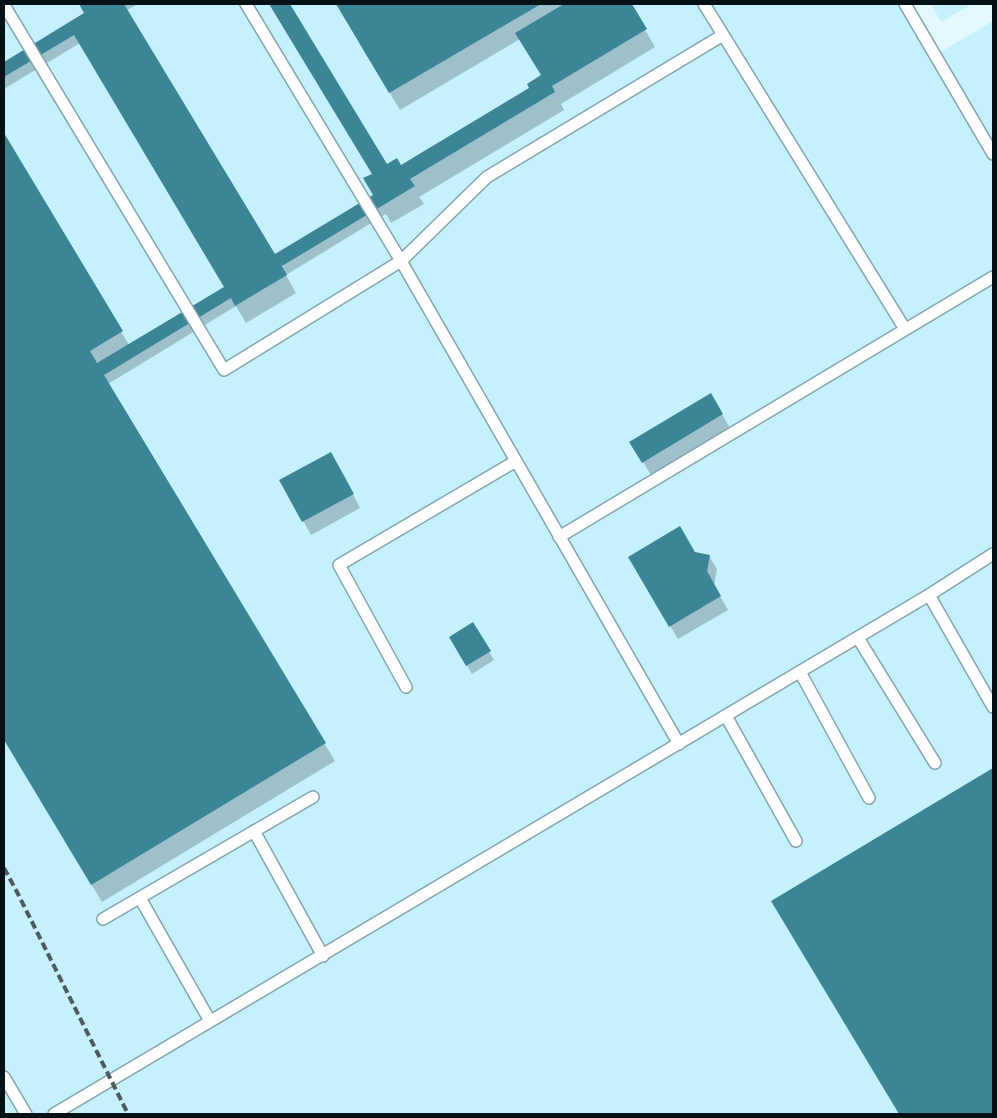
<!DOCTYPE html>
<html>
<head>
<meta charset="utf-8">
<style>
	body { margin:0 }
	#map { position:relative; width:997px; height:1118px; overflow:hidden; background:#e4f9fe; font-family:Ubuntu,sans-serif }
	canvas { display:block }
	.frame { position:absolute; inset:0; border:5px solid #051114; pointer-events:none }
</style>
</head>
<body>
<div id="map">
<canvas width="997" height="1118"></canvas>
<div class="frame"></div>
</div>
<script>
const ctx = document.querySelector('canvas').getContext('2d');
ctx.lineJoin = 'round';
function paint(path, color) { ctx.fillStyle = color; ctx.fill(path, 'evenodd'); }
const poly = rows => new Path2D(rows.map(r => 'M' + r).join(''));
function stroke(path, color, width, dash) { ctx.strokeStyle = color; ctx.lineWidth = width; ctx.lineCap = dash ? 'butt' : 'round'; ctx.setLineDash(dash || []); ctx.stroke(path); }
paint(poly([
	[4,4,901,4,932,57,993,21,993,1114,4,1114],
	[931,4,972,4,941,22]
]), '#c5f1fd');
paint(poly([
	[80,4,138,4,127,10,282,268,284,267,277,254,375,195,373,174,270,4,289,4,386,165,401,167,545,80,520,39,400,110,337,4,630,4,655,47,561,104,564,110,419,197,424,204,391,223,386,214,286,275,296,293,246,323,236,306,108,384,335,761,102,902,4,739,4,136,129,345,225,287,80,43,4,89,4,63,86,14],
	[710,394,730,428,651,475,631,442],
	[338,466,360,508,311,535,281,480],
	[694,553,709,556,717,569,714,586,728,610,678,639,630,558],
	[473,624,494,660,472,674,450,638],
	[993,769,993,1114,900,1114,773,901]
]), '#0003');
paint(poly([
	[79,4,124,4,275,254,373,195,363,178,372,174,269,4,290,4,387,164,397,158,401,165,529,88,527,84,541,75,515,33,564,4,632,4,647,29,552,86,555,92,410,179,415,186,282,266,287,275,235,306,231,298,104,375,326,743,91,885,4,740,4,133,123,331,90,351,97,363,224,287,74,35,4,77,4,62,84,13],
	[336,4,541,4,389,93],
	[711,393,723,414,642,463,629,442],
	[331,452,354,494,302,522,279,480],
	[680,526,695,552,710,555,707,571,721,596,669,627,628,557],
	[473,622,491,651,466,666,449,637],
	[993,768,993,1114,899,1114,771,901]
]), '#3c8597');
const service = poly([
	[246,4,401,261,679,744],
	[704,4,905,329],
	[905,4,993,154],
	[4,5,224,370,401,261,487,177,723,35],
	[559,537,993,277],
	[929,595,993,707],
	[858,638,935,763],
	[800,672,869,798],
	[406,687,339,565,516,461],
	[726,716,796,841],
	[254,831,323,956],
	[140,898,210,1021],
	[103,919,313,797],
	[4,1077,26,1114],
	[54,1114,929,595,993,554]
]);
stroke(service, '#83a4ad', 14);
stroke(service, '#fff', 11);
stroke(poly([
	[4,868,17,892,128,1114]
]), '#4e5c60', 4, [8, 4]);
</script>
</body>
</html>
